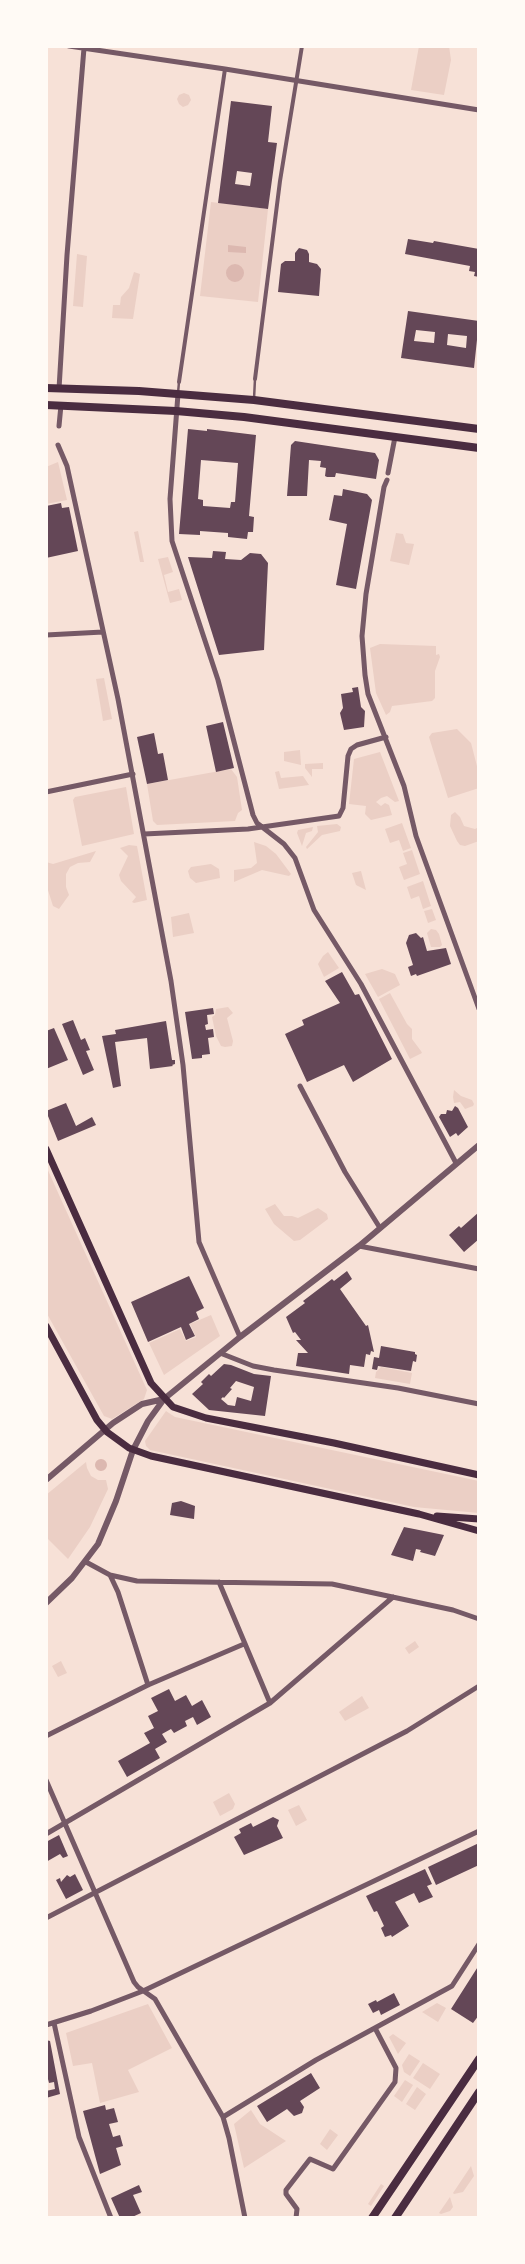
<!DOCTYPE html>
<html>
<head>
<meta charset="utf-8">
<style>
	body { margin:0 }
	#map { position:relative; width:525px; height:2264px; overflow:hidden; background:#f7e1d7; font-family:"Alegreya Sans",sans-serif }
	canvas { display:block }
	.frame { position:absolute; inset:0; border:48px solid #fffaf5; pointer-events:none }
</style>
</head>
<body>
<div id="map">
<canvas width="525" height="2264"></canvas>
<div class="frame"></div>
</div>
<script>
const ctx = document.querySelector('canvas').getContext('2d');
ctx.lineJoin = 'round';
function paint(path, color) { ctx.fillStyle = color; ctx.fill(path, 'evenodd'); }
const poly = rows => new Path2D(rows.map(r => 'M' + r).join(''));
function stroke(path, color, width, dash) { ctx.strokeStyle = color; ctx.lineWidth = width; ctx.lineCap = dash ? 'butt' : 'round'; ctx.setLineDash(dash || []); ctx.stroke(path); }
paint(poly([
	[419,46,449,46,451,60,444,95,411,90],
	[184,93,189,95,191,100,188,105,183,107,179,104,177,99,179,95],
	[211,202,268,209,258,302,200,296],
	[77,254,87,256,83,307,73,306],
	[134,272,140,274,133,319,112,318,113,305,120,305,121,297,129,288],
	[58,462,67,500,46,504,46,467],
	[138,531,144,562,140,562,134,532],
	[396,533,403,534,406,543,414,544,409,565,390,561],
	[168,557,173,572,164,575,168,592,179,589,182,600,170,603,158,559],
	[380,644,436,646,436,655,439,654,440,657,435,671,435,698,432,701,392,706,390,712,386,715,376,693,370,648],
	[104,678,112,719,103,721,96,679],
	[457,729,471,743,479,774,479,788,448,798,429,737,432,733],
	[300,750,301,765,284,761,284,752],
	[380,752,399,801,395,802,387,796,381,798,376,802,381,806,385,803,389,805,392,815,371,820,365,814,366,806,349,804,354,759],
	[323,763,323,769,312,769,312,777,305,768,305,764],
	[231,769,237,777,242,810,238,813,235,821,157,825,153,821,147,784],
	[279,771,281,778,303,776,309,785,279,789,275,772],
	[126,787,134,834,82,846,73,800,75,797],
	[455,812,460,817,464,826,475,829,479,827,479,841,465,846,460,845,457,841,450,826,451,815],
	[402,823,411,848,403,851,399,840,390,843,385,829],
	[337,824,341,827,340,831,322,835,307,849,306,847,318,832,317,826],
	[313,827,312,831,306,833,302,846,297,833,298,830],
	[254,842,266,846,276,854,291,874,289,876,262,870,234,882,234,870,251,868,257,863],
	[129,845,137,846,147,900,134,903,132,902,136,897,121,881,119,875,128,856,120,848],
	[412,850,420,874,404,880,399,867,407,864,403,853],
	[96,851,90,862,78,863,70,867,66,874,66,887,69,895,59,909,53,906,46,884,46,862,53,864],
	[211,864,219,869,220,878,196,883,190,878,188,871,191,867],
	[361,871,366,890,356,885,352,873],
	[423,881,431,906,423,909,419,896,411,899,407,887],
	[432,909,436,920,428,923,424,911],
	[189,913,194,933,173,937,171,917],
	[431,929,436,930,439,934,442,945,440,947,431,947,427,933],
	[328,952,339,968,324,977,318,964,323,956],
	[382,969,395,974,400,985,378,997,365,974],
	[390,993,407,1024,412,1029,412,1039,421,1051,422,1053,410,1059,379,999],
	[228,1007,233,1013,227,1018,233,1041,232,1046,225,1047,221,1046,216,1036,212,1017,215,1015,216,1009],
	[454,1090,461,1096,472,1100,474,1104,473,1106,465,1109,460,1102,454,1103,453,1097],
	[46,1166,147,1390,144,1399,112,1419,104,1416,46,1312],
	[275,1204,284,1216,292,1216,298,1218,318,1208,327,1214,328,1219,300,1240,294,1241,274,1224,265,1209],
	[211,1315,220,1336,164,1375,149,1343,180,1329,186,1341,196,1337,190,1324],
	[381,1367,412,1373,410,1384,375,1378,376,1372],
	[166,1411,175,1417,479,1481,479,1513,414,1507,150,1450,146,1446,145,1441],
	[86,1462,87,1468,91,1476,98,1480,106,1480,108,1489,90,1527,68,1559,46,1537,46,1495],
	[415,1641,419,1647,409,1654,405,1648],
	[61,1661,67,1673,58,1677,52,1666],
	[362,1696,369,1708,345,1721,339,1712],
	[229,1793,235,1804,233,1809,220,1816,213,1802],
	[299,1805,307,1820,296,1826,288,1810],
	[437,2003,446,2008,438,2022,422,2012],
	[148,2004,172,2048,128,2070,139,2092,100,2103,92,2063,73,2066,66,2033],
	[393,2034,406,2043,398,2054,389,2037],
	[409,2054,420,2061,410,2076,404,2072,402,2065],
	[423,2063,440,2074,430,2089,413,2078],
	[405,2080,413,2085,402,2102,394,2096],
	[417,2087,426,2094,415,2110,406,2104],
	[251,2110,260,2124,286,2141,244,2168,234,2124],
	[330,2129,338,2135,327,2150,320,2144],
	[471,2166,474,2176,463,2192,454,2194,453,2193],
	[381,2184,384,2186,371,2206,368,2204],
	[450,2197,453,2207,450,2211,441,2214,439,2213]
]), '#ebcfc5');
paint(poly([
	[228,245,246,247,246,253,228,252],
	'226 273a9 9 0 1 1 18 0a9 9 0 1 1-18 0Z',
	'95 1465a6 6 0 1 1 12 0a6 6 0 1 1-12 0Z'
]), '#dcb8b0');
paint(poly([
	[231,101,272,106,268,142,277,143,268,209,218,203],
	[237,171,252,173,250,186,235,184],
	[408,239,433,243,434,241,479,249,479,277,474,276,475,272,469,271,470,266,405,254],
	[299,248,307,250,309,254,309,262,317,264,321,269,319,296,278,292,281,264,285,261,295,261,295,253],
	[408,311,479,321,474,368,401,358],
	[416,330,435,332,434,343,414,341],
	[448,334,467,336,466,348,447,345],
	[188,429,207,431,207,429,256,435,249,516,254,517,253,532,248,532,247,539,228,537,228,533,200,531,200,535,179,534],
	[201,460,238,463,235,502,231,502,230,508,203,506,203,500,198,499],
	[295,441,375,453,379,460,376,479,336,473,335,477,327,477,325,476,326,468,320,467,321,461,309,460,307,496,287,496,291,445],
	[343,489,367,494,372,500,356,589,336,585,347,524,329,520,334,495,342,496],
	[61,503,62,508,69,507,78,551,46,558,46,506],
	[213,551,226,552,225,559,241,560,250,553,261,554,268,563,264,650,219,655,188,557,212,558],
	[358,687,361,707,365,711,364,727,344,730,340,713,343,708,341,694,353,692,352,688],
	[223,722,234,768,216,772,206,726],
	[154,733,158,754,163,753,168,780,147,784,137,737],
	[416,933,421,938,423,937,427,951,446,948,451,964,417,976,416,974,411,976,408,967,413,965,406,943,409,935],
	[342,972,355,995,359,994,392,1059,353,1082,344,1065,307,1082,285,1034,304,1025,302,1020,340,1003,325,981],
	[213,1008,214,1014,207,1015,208,1024,205,1025,206,1030,213,1029,214,1037,208,1038,210,1054,202,1055,202,1058,192,1059,185,1012],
	[73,1020,81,1040,85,1038,90,1050,86,1051,94,1070,83,1075,62,1024],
	[166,1021,172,1060,175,1060,175,1064,172,1065,173,1066,150,1069,147,1038,115,1042,121,1086,113,1088,102,1036,116,1034,115,1030],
	[54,1028,68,1060,46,1069,46,1031],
	[66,1103,76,1126,92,1117,96,1125,58,1141,46,1111],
	[455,1106,458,1108,468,1127,458,1136,456,1133,450,1137,439,1117,441,1114,446,1114,447,1110,452,1111],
	[479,1212,479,1239,464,1252,449,1235,459,1226,461,1228],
	[347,1271,352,1279,340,1289,366,1326,368,1325,374,1352,371,1351,370,1355,366,1354,364,1367,350,1365,349,1374,296,1366,298,1353,308,1353,296,1340,301,1340,295,1332,293,1333,286,1317,305,1303,303,1301,332,1279,334,1281],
	[189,1276,204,1308,196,1312,199,1319,189,1324,195,1336,186,1340,181,1327,148,1342,131,1302],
	[381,1346,415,1352,415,1354,417,1355,416,1362,413,1361,411,1371,378,1366,377,1370,372,1369,374,1357,379,1358],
	[224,1364,231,1365,254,1374,271,1376,265,1416,209,1410,192,1394,203,1384,201,1382,209,1374,211,1376],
	[236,1381,254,1387,251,1401,237,1397,235,1406,228,1405,221,1399,223,1397,224,1398,232,1389,230,1388],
	[181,1501,195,1506,194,1519,170,1515,172,1503],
	[404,1527,444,1535,435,1556,420,1552,421,1550,416,1549,413,1561,391,1555],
	[169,1689,175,1701,186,1695,192,1706,202,1700,211,1717,197,1725,193,1717,185,1721,187,1726,174,1733,171,1729,162,1734,167,1742,155,1749,160,1758,127,1777,118,1761,150,1743,144,1733,154,1728,148,1716,158,1711,151,1698],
	[273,1817,279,1820,277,1826,283,1838,244,1855,234,1837,241,1833,239,1829,251,1823,253,1827],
	[59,1835,68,1856,63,1858,60,1854,46,1862,46,1842],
	[479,1843,479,1865,436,1885,428,1867],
	[425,1869,432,1884,427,1886,433,1897,419,1903,414,1893,395,1902,409,1926,392,1937,391,1935,385,1937,381,1928,384,1926,377,1911,374,1912,366,1896],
	[75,1874,83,1890,66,1899,56,1880,60,1878,61,1882,67,1875,70,1877],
	[479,1965,479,2015,473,2023,451,2009],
	[394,1993,400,2005,381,2015,379,2010,373,2013,368,2004,376,2000,377,2002],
	[46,2040,50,2041,60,2094,46,2098,46,2091,55,2089,54,2082,49,2083,46,2071],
	[311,2073,320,2088,300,2101,304,2107,302,2113,294,2116,287,2109,267,2122,257,2106],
	[105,2105,106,2110,114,2108,118,2122,109,2124,113,2137,120,2135,123,2146,116,2148,121,2165,100,2174,83,2111],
	[139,2185,142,2192,133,2195,141,2213,130,2218,120,2218,111,2198]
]), '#644757');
stroke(poly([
	[178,393,179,382],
	[254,399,255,379]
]), '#755966', 2.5);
stroke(poly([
	[255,379,280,181,302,46],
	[179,382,225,69]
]), '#755966', 4);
stroke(poly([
	[69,46,225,69,479,110],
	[59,389,67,255,84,48],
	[178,394,170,499,172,541,218,680,253,815,257,823,284,844,295,858,314,910,361,984,456,1163],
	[59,426,61,405],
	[58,445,67,466,118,699,171,981,183,1065,199,1242,240,1337],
	[388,473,395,437],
	[387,480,384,487,366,594,362,636,365,675,368,694,404,786,416,836,479,1009],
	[46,635,103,632],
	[46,792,133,774],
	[144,834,248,829,339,816,343,808,348,756,351,749,357,745,386,737],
	[300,1086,345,1172,380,1228],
	[359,1246,479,1269],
	[220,1353,253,1366,274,1370,398,1388,479,1404],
	[86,1562,110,1575,137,1581,332,1584,453,1610,479,1619],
	[110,1575,118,1592,148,1685],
	[219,1582,270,1703],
	[46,1736,148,1685,244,1644],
	[46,1780,134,1982,138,1987,155,1999,223,2117,229,2138,245,2218],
	[46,1834,270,1703,393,1597],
	[46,1918,407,1731,479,1686],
	[54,2023,79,2137,111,2218],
	[46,2025,91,2011,143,1991,479,1831],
	[223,2117,316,2060,452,1986,479,1944],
	[296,2218,297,2209,286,2194,286,2190,310,2159,333,2169,395,2082,396,2068,375,2028]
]), '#755966', 5);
stroke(poly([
	[46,1480,113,1423,142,1404,164,1399],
	[46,1603,72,1578,98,1544,116,1501,133,1450,148,1421,164,1399,240,1337,359,1246,479,1145]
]), '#755966', 6);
stroke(poly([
	[46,1149,151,1383,173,1407,206,1418,334,1443,479,1475],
	[46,1326,97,1420,107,1432,129,1448,151,1456,419,1514,479,1531],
	[437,1516,479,1519]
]), '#4a2c40', 7);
stroke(poly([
	[46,388,139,391,254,400,479,429],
	[46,405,176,411,244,417,479,448],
	[372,2218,479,2059],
	[395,2218,479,2092]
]), '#4a2c40', 8);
</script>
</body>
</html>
